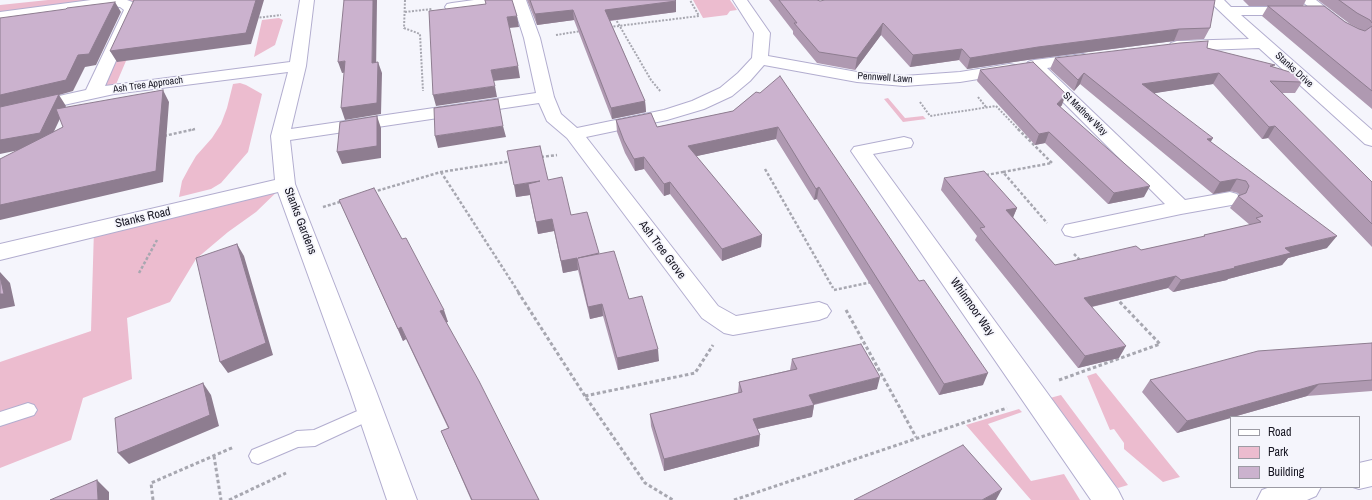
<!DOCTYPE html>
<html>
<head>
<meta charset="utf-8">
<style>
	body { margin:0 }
	#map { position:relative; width:1372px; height:500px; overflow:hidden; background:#f5f5fc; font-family:"Archivo Narrow",sans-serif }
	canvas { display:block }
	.legend { position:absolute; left:1230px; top:416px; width:130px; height:72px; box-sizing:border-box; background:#f5f5fc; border:1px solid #9c9ba4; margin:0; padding:5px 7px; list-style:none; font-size:12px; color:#161521 }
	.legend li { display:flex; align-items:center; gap:8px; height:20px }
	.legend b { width:20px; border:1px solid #9c9ba4 }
</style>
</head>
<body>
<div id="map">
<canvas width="1372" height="500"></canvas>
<ul class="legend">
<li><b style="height:5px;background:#fff"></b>Road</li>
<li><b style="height:11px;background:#ecbccf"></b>Park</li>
<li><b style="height:11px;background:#cbb2ce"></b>Building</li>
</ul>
</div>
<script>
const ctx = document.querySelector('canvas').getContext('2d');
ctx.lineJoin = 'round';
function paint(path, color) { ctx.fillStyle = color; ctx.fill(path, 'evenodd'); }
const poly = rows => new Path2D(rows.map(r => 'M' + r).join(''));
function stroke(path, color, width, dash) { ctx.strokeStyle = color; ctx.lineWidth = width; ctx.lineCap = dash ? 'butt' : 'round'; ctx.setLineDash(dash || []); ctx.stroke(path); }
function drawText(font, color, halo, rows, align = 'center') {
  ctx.font = font + ' "Archivo Narrow",sans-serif'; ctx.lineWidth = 3.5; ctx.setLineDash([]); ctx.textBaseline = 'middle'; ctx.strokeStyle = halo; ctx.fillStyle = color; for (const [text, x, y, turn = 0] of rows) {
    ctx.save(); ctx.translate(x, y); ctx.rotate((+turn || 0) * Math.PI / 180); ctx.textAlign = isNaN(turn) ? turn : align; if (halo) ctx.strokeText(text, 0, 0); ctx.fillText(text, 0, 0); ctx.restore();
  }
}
paint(poly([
	[48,0,152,0,114,89,93,93,130,6,0,16,0,5],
	[693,0,730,0,737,10,730,11,727,15,703,18],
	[279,18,283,20,275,45,254,57,262,20],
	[240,83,246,85,262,94,248,152,221,183,211,189,179,197,182,181,189,168,196,156,212,138,221,124,227,108,233,84],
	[888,98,905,118,923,116,926,119,903,122,884,99],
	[285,184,256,212,228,232,196,259,170,302,127,318,132,379,83,398,71,440,0,468,0,362,91,331,94,229],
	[1096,373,1180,477,1163,482,1124,449,1124,443,1114,429,1110,430,1087,376],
	[1061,395,1128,485,1118,488,1110,481,1050,398],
	[1019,409,1022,412,988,424,1031,481,1064,474,1080,500,1031,500,966,425]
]), '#ecbccf');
const service = poly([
	[28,403,34,405,37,410,34,415,0,426,0,412,28,403],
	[371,405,377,407,380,412,377,417,321,443,315,446,298,447,258,464,252,462,249,456,252,450,291,434,297,431,314,430,371,405]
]);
const minor = poly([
	[91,0,127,0,135,3,138,10,105,86,290,62,300,0,314,0,306,66,291,129,536,93,524,38,513,4,452,11,447,10,445,7,447,4,452,3,474,0,526,0,540,38,554,97,561,114,577,128,664,110,692,101,720,88,738,73,752,58,754,33,733,0,747,0,770,33,768,56,857,72,904,76,960,72,1009,64,1015,65,1017,69,1015,73,1009,74,960,82,904,86,857,82,764,65,750,81,732,96,704,109,667,120,586,137,718,306,736,316,819,302,827,305,831,311,827,317,819,320,733,335,724,333,702,318,567,138,547,121,539,103,290,140,295,184,376,391,417,500,387,500,350,391,278,192,0,260,0,244,275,180,271,136,288,72,114,94,0,119,0,109,86,90,124,10,120,7,110,6,0,20,0,12,91,0],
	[1208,0,1224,0,1231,7,1296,7,1301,8,1303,11,1301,14,1296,15,1241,15,1372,130,1372,146,1365,144,1259,48,1177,51,1171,49,1169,46,1171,43,1177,41,1249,39,1208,0],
	[1300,0,1316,0,1347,24,1344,27,1339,29,1334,27,1300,0],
	[1083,54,1089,56,1091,59,1089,62,1047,68,1185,200,1230,192,1237,194,1240,199,1237,204,1181,214,1073,237,1065,235,1062,230,1065,225,1165,204,1026,65,1028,62,1034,60,1083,54],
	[904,137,911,139,913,143,911,147,873,154,1118,490,1123,500,1091,500,851,151,854,147,904,137],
	[1372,460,1372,486,1359,489,1353,487,1359,487,1359,463,1372,460],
	[1270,487,1321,487,1316,496,1307,500,1257,500,1262,490,1270,487]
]);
stroke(service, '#b2adcf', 2);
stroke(minor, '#b2adcf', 2);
stroke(poly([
	[405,0,404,28,420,34,423,91],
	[405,12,432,9],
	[256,18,281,15],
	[615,18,651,80,661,92],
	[610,27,699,16,690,0],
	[556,35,581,31],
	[978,97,986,107],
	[920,102,930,116,996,106,1019,130],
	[192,130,195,129]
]), '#a7a7b0', 2, [2, 1.5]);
stroke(poly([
	[1018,129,1052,163,1003,172,1047,223],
	[164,136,195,129],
	[541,157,557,155],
	[765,169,833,288],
	[441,172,519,293],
	[986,175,1003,172],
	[373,192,441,172,512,161],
	[323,207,343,201],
	[1074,254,1082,262],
	[139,273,157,240],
	[834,290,872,282]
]), '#a7a7b0', 2.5, [3, 2]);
stroke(poly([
	[518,292,585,396,645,483,673,500],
	[846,310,916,437],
	[1059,380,1160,344,1117,299],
	[585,396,695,373,713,345],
	[214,456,221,500],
	[153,500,151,483,234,447],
	[229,500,286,473],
	[734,500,1007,408]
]), '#a7a7b0', 3, [3.5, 2.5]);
paint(service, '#fff');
paint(minor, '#fff');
paint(poly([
	[527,0,675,0,676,12,610,21,645,101,646,112,612,119,574,20,537,25],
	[769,0,817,0,820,1,1210,28,1204,39,1174,41,1034,59,967,69,959,60,910,67,881,35,855,70,817,63,793,34,793,31],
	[1243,0,1306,0,1303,6,1249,6],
	[1318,0,1372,0,1372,109,1262,16,1268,6,1345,22,1360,29,1350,24],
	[1207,48,1274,67,1302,82,1295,93,1281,93,1372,182,1372,247,1268,138,1262,139,1213,84,1154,93,1211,142,1327,248,1288,258,1282,265,1228,279,1227,280,1173,292,1168,288,1092,307,1119,358,1078,368,975,240,977,236,941,190,944,178,1017,208,1013,217,1055,265,1141,250,1203,237,1204,235,1250,225,1230,208,1238,196,1239,195,1238,193,1230,191,1213,194,1080,84,1074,91,1050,69,1055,58],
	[980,70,1062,105,1060,107,1144,197,1108,204,1045,143,1035,145,977,81],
	[756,92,983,385,939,395,817,199,814,200,776,139,696,156,762,235,761,247,722,261,670,194,664,196,644,169,635,171,625,153,617,132,616,120,657,127,733,111],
	[548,180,571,215,599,254,629,299,659,361,618,370,603,316,590,319,578,270,563,273,554,231,538,234,530,195,516,197],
	[339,200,402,239,448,322,446,322,539,500,471,500,441,431,448,428,406,339,403,341],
	[1372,343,1372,391,1307,396,1233,417,1231,417,1177,433,1142,392,1150,380],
	[792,359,877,389,814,405,812,417,758,429,759,446,664,471,651,426,650,414,738,393,739,382,790,370]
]), '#af99b1');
paint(poly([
	[256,0,264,0,251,44,117,62,110,51],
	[373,0,377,0,376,74,372,63],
	[676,1,676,12,606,21,605,10],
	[115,2,121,12,96,65,85,67,73,91,59,95,66,106,48,144,0,154,0,95,78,55],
	[573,10,574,20,537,25,535,14],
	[517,16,519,27,509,28,507,17],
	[883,23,881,35,855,70,857,58],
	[1179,29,1174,41,1034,59,967,69,970,58,1038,47],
	[962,49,959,60,910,67,913,55],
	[345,61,349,72,342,73,338,62],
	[378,62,382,73,381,114,345,120,341,108],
	[518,66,520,78,493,81,491,70],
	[1084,73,1080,84,1074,91,1078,80],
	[1219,73,1213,84,1137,96,1142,84],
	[495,86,497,97,436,106,433,95],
	[163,90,169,102,163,182,0,220,0,205],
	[1066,94,1062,105,1053,115,1057,104],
	[645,101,646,112,612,119,611,108],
	[377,116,381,128,381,158,342,164,337,152],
	[503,126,506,137,438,148,435,136],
	[1275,126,1268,138,1262,139,1269,127],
	[778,127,776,139,688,158,688,146],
	[1049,132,1045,143,1035,145,1039,134],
	[1213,138,1206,150,1207,139],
	[644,157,644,169,635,171,634,159],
	[1237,179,1230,191,1213,194,1220,182],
	[540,181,530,195,516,197,514,185],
	[670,182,670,194,664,196,664,184],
	[1150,186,1144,197,1108,204,1114,193],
	[819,187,817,199,814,200,816,189],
	[1017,208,1012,220,1006,210],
	[552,219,554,231,538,234,536,222],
	[762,235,761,247,722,261,722,249],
	[1337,236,1327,248,1288,258,1282,265,1228,279,1227,280,1173,292,1181,280,1234,267,1285,248],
	[237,244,244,256,273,355,228,373,220,362],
	[577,258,578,270,563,273,561,261],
	[0,272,10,283,15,306,0,309],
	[1176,276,1168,288,1078,310,1084,298],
	[602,304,603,316,590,319,588,307],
	[444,310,448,322,444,323,440,311],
	[401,327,406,339,403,341,398,329],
	[1126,346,1119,358,1078,368,1085,356],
	[658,349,659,361,618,370,617,358],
	[988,373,983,385,939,395,944,384],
	[880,377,877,389,807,406,809,395],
	[203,383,211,395,219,426,129,464,118,453],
	[1319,384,1307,396,1233,417,1231,417,1231,418,1177,433,1187,421],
	[814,405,812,417,752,430,753,419],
	[760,435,759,446,664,471,664,459],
	[97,480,109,492,109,500,98,500],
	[1002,489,996,500,982,500]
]), '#8e7d90');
const building = poly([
	[134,0,256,0,246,33,110,51,134,0],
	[344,0,373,0,372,63,378,62,377,103,341,108,345,61,338,62,344,0],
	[485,0,512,0,517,16,507,17,518,66,491,70,495,86,433,95,429,11,486,4,485,0],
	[530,0,675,0,676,1,605,10,645,101,611,108,573,10,535,14,530,0],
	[779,0,817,0,820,1,825,0,1215,0,1210,28,1179,29,1038,47,970,58,962,49,913,55,883,23,857,58,819,52,794,23,797,23,779,0],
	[1339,0,1372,0,1372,23,1370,20,1357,13,1339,0],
	[115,2,89,54,78,55,66,80,0,95,0,18,66,9,67,8,115,2],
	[1268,6,1324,6,1345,22,1359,29,1365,31,1372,26,1372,91,1268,6],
	[1208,41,1207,48,1275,65,1270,66,1303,76,1302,82,1270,81,1372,182,1372,224,1275,126,1269,127,1219,73,1142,84,1213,138,1207,139,1337,236,1285,248,1291,253,1234,267,1235,268,1181,280,1176,276,1084,298,1126,346,1085,356,980,228,985,227,944,178,984,171,1017,208,1006,210,1055,265,1136,246,1141,250,1205,236,1204,235,1261,222,1256,218,1263,216,1238,196,1246,193,1249,186,1246,181,1237,179,1220,182,1084,73,1078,80,1055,58,1180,43,1208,41],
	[1033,62,1066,94,1057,104,1150,186,1114,193,1049,132,1039,134,980,70,1033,62],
	[780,76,919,281,924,280,988,373,944,384,819,187,816,189,778,127,688,146,762,235,722,249,670,182,664,184,644,157,634,159,624,141,616,120,651,113,657,127,733,111,756,92,760,93,780,76],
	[163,90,156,171,0,205,0,159,63,127,56,109,163,90],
	[59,94,40,133,0,140,0,107,59,94],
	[498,99,503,126,435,136,434,108,498,99],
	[377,116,377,146,337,152,340,122,377,116],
	[540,146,548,180,562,177,571,215,587,212,599,253,578,258,614,251,629,299,642,296,658,349,617,358,602,304,588,307,577,258,561,261,552,219,536,222,528,184,540,181,514,185,507,151,540,146],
	[374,188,402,239,406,238,444,310,440,311,479,381,539,500,472,500,441,431,449,428,401,327,398,329,339,200,374,188],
	[237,244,266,343,220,362,196,258,237,244],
	[0,276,4,294,0,294,0,276],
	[1372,343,1372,380,1319,384,1187,421,1150,380,1258,351,1372,343],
	[861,344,880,377,809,395,814,405,753,419,760,435,664,459,650,414,742,392,739,382,797,369,792,359,861,344],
	[203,383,210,415,118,453,115,418,203,383],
	[963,445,1002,489,982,500,854,500,963,445],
	[97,480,98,500,50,500,97,480]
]);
paint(building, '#cbb2ce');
stroke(building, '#8e7d90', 1);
drawText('10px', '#161521', '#f5f5fc', [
	["Stanks Drive",1294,70,42],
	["Pennwell Lawn",885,78,4],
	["Ash Tree Approach",148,85,-8],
	["St Mathew Way",1085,114,44]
]);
drawText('12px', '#161521', '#f5f5fc', [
	["Stanks Road",143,218,-13],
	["Stanks Gardens",300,221,69],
	["Ash Tree Grove",662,250,53],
	["Whinmoor Way",972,307,55]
]);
</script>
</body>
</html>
